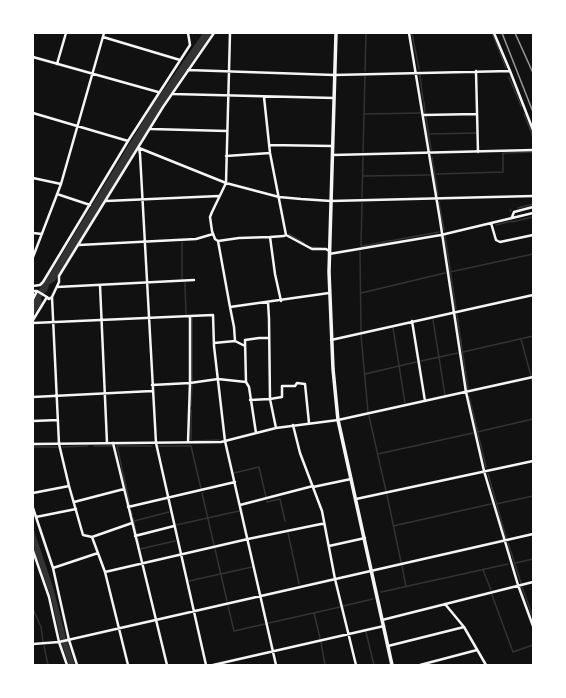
<!DOCTYPE html>
<html>
<head>
<meta charset="utf-8">
<style>
	body { margin:0 }
	#map { position:relative; width:566px; height:698px; overflow:hidden; background:#111; font-family:Manrope,sans-serif }
	canvas { display:block }
	.frame { position:absolute; inset:0; border:34px solid #fff; pointer-events:none }
</style>
</head>
<body>
<div id="map">
<canvas width="566" height="698"></canvas>
<div class="frame"></div>
</div>
<script>
const ctx = document.querySelector('canvas').getContext('2d');
ctx.lineJoin = 'round';
function paint(path, color) { ctx.fillStyle = color; ctx.fill(path, 'evenodd'); }
const poly = rows => new Path2D(rows.map(r => 'M' + r).join(''));
function stroke(path, color, width, dash) { ctx.strokeStyle = color; ctx.lineWidth = width; ctx.lineCap = dash ? 'butt' : 'round'; ctx.setLineDash(dash || []); ctx.stroke(path); }
paint(poly([
	[203,33,212,33,162,106,55,281,50,284,48,287,49,288,41,298,42,303,33,315,33,303,38,291,50,274,153,105],
	[33,527,53,587,67,641,75,665,69,665,61,642,51,597,33,547]
]), '#333');
stroke(poly([
	[412,33,419,69],
	[492,33,506,68],
	[365,71,366,33],
	[420,75,423,100],
	[509,77,521,106],
	[424,102,425,113],
	[364,114,420,113],
	[524,114,533,137],
	[426,117,431,150],
	[430,134,477,133],
	[363,152,365,76],
	[432,157,438,195],
	[437,174,503,172,503,153,533,152],
	[363,176,430,175],
	[362,198,363,157],
	[439,202,444,230],
	[518,208,533,204],
	[510,211,511,210],
	[496,225,512,221,512,222,533,217],
	[289,234,304,243],
	[445,236,456,309],
	[182,242,182,279],
	[361,246,362,203],
	[362,246,439,232],
	[311,247,321,248],
	[360,251,361,331],
	[450,272,533,254],
	[185,283,186,314],
	[361,293,445,273],
	[457,315,468,389],
	[433,320,445,395],
	[393,328,405,403],
	[361,335,368,412],
	[521,339,531,376],
	[463,352,533,336],
	[421,361,458,353],
	[365,374,416,362],
	[532,380,533,384],
	[192,381,192,318],
	[469,396,486,467],
	[191,406,192,385],
	[369,416,386,491],
	[477,432,533,419],
	[191,440,191,410],
	[193,441,219,440],
	[94,446,112,446],
	[158,446,191,446,201,489],
	[34,447,57,447],
	[62,447,88,446],
	[378,454,473,433],
	[234,473,259,467,266,497],
	[488,474,506,537],
	[202,493,214,545],
	[387,495,401,562],
	[267,501,267,502,280,499,285,521],
	[496,504,533,496],
	[130,505,117,446,152,446],
	[131,511,132,515],
	[133,518,136,533,138,534,143,533],
	[134,521,169,512],
	[176,525,239,511],
	[393,526,491,504],
	[288,533,299,584],
	[138,539,139,545],
	[508,543,521,583],
	[140,549,175,541],
	[215,549,227,601],
	[515,563,533,559],
	[402,566,406,587],
	[483,570,491,590],
	[189,581,252,567],
	[522,587,533,617],
	[381,592,508,564],
	[492,595,513,652,533,645],
	[228,606,234,631,265,624],
	[343,606,373,599],
	[33,609,41,627,43,642],
	[314,613,320,638],
	[269,623,340,607],
	[366,632,374,665],
	[321,642,325,665],
	[44,646,48,665]
]), '#333', 1.5);
stroke(poly([
	[230,33,226,183,212,212,210,217,212,231,215,239,218,241,239,238,270,237],
	[409,33,440,220,466,392,484,471,518,585,533,626],
	[494,33,510,71],
	[103,37,180,60],
	[33,57,158,92],
	[57,64,66,33],
	[188,70,334,75,510,71,533,130],
	[476,71,478,152],
	[173,94,334,98],
	[264,97,270,153,286,235,312,249,326,249,329,251],
	[33,113,128,141],
	[423,115,477,114],
	[151,129,227,131],
	[269,145,332,146],
	[333,155,533,150],
	[226,156,270,153],
	[33,178,61,184],
	[57,194,90,205],
	[106,201,219,196],
	[512,217,514,212,533,207],
	[491,223,496,240,500,242,533,235],
	[33,233,42,234],
	[218,241,230,307,329,293],
	[79,245,196,239,213,234],
	[329,254,441,235,533,213],
	[33,257,61,184,104,33],
	[100,285,107,443],
	[33,286,40,285,43,282,128,141,190,45,188,33],
	[57,287,194,280],
	[33,291,37,291,47,297],
	[52,297,59,444,69,486,83,535,92,537,105,572,128,665],
	[33,299,37,291],
	[281,301,275,274,270,237,284,236,286,235],
	[268,302,269,319,270,399,276,428],
	[230,307,234,327,235,341],
	[190,316,213,315,214,346,225,441,276,665],
	[33,320,47,297,49,299,52,297,59,282,59,276,78,245,163,107,214,33],
	[412,321,425,401],
	[33,323,190,316,190,383,188,442],
	[331,340,533,295],
	[214,343,235,341,245,346],
	[152,385,190,383,218,379,246,382],
	[33,397,152,391],
	[250,400,270,399,282,397,282,386,295,386,297,383,305,384,309,423],
	[33,421,58,420],
	[293,425,300,453,322,511,335,579,356,665],
	[256,433,249,387,246,382,245,340,259,338,269,338],
	[113,443,167,665],
	[33,444,221,442,276,428,338,420,533,377],
	[313,487,351,479],
	[33,493,69,486],
	[356,499,533,461],
	[74,502,124,489],
	[240,505,313,486],
	[128,507,235,482],
	[33,508,53,568,69,640,77,665],
	[36,517,76,509],
	[135,536,174,526],
	[92,537,132,523],
	[329,546,365,538],
	[33,551,49,597,59,642,67,665],
	[53,568,98,553],
	[105,572,248,539,321,524,324,524],
	[445,604,464,627,486,665],
	[382,620,533,582],
	[33,644,59,642,533,534],
	[388,646,464,627],
	[206,665,156,443,140,154,139,148,226,183,279,197,301,199,331,201,533,196],
	[213,665,384,626],
	[420,665,477,650]
]), '#f5f5f5', 2.5);
stroke(poly([
	[336,33,329,272,333,369,338,420,392,665]
]), '#f5f5f5', 3.5);
stroke(poly([
	[502,33,533,112],
	[515,33,533,73]
]), '#9a9a9a', 1.5);
</script>
</body>
</html>
